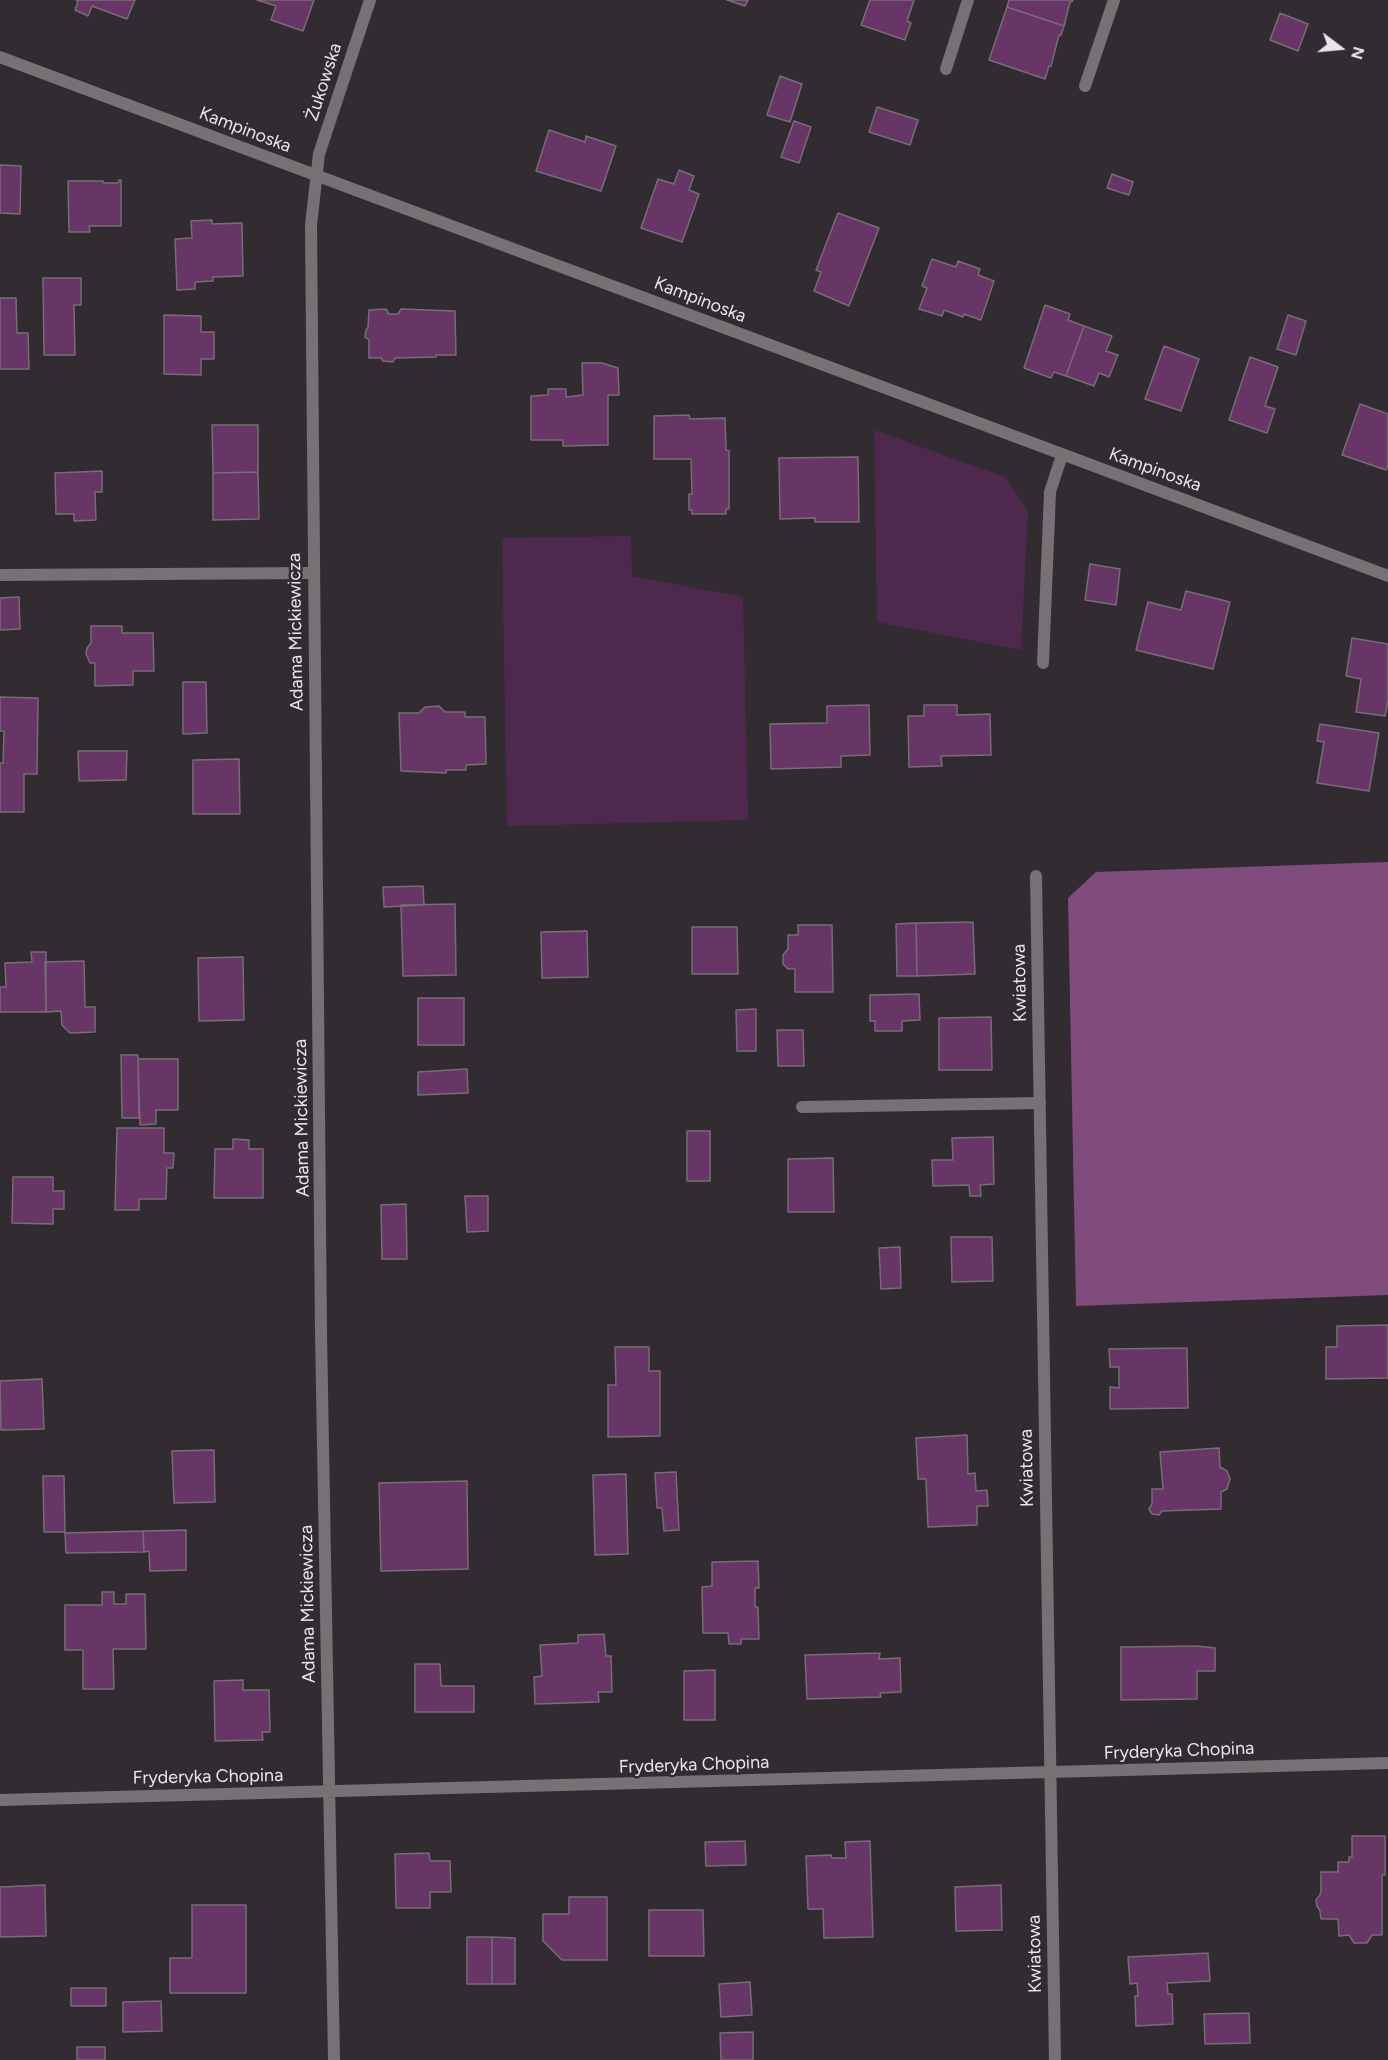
<!DOCTYPE html>
<html>
<head>
<meta charset="utf-8">
<style>
	body { margin:0 }
	#map { position:relative; width:1388px; height:2060px; overflow:hidden; background:#332b32; font-family:Figtree,sans-serif }
	canvas { display:block }
	.north { position:absolute; left:1310px; top:18px; width:60px; height:60px; -webkit-text-stroke:4px #332b32; paint-order:stroke; rotate:106deg; font-size:16px; font-weight:700; line-height:24px; text-align:center; color:#e9e4e9 }
	.north::after { content:''; display:block; margin:auto; width:21px; height:27px; background:#e9e4e9; clip-path:polygon(50% 0,100% 100%,50% 72%,0 100%) }
</style>
</head>
<body>
<div id="map">
<canvas width="1388" height="2060"></canvas>
<div class="north">N</div>
</div>
<script>
const ctx = document.querySelector('canvas').getContext('2d');
ctx.lineJoin = 'round';
function paint(path, color) { ctx.fillStyle = color; ctx.fill(path, 'evenodd'); }
const poly = rows => new Path2D(rows.map(r => 'M' + r).join(''));
function stroke(path, color, width, dash) { ctx.strokeStyle = color; ctx.lineWidth = width; ctx.lineCap = dash ? 'butt' : 'round'; ctx.setLineDash(dash || []); ctx.stroke(path); }
function drawText(font, color, halo, rows, align = 'center') {
  ctx.font = font + ' Figtree,sans-serif'; ctx.lineWidth = 5; ctx.setLineDash([]); ctx.textBaseline = 'middle'; ctx.strokeStyle = halo; ctx.fillStyle = color; for (const [text, x, y, turn = 0] of rows) {
    ctx.save(); ctx.translate(x, y); ctx.rotate((+turn || 0) * Math.PI / 180); ctx.textAlign = isNaN(turn) ? turn : align; if (halo) ctx.strokeText(text, 0, 0); ctx.fillText(text, 0, 0); ctx.restore();
  }
}
paint(poly([
	[874,430,1005,477,1028,511,1021,650,877,622],
	[631,536,632,576,743,597,748,820,507,826,502,538]
]), '#4f294d');
paint(poly([
	[1388,862,1388,1295,1076,1306,1068,898,1096,872]
]), '#804c7e');
const building = poly([
	[76,0,135,0,127,19,92,6,88,16,75,10,78,1,76,0],
	[257,0,314,0,303,31,271,20,276,6,257,0],
	[727,0,748,0,745,6,727,0],
	[870,0,914,0,907,21,911,23,905,40,861,25,870,0],
	[1009,0,1073,0,1072,2,1070,2,1064,26,1007,7,1009,0],
	[1007,7,1064,26,1061,35,1059,35,1051,66,1049,66,1045,79,989,60,1007,7],
	[1280,13,1308,24,1298,51,1270,40,1280,13],
	[780,76,802,84,790,122,767,115,780,76],
	[877,107,918,120,910,145,869,132,877,107],
	[794,121,811,127,799,163,781,157,794,121],
	[549,130,585,142,586,136,616,146,601,191,536,171,549,130],
	[0,165,21,166,20,214,0,213,0,165],
	[679,170,694,176,689,190,699,194,682,242,641,228,658,179,674,184,679,170],
	[1112,174,1133,182,1129,195,1107,188,1112,174],
	[119,180,121,180,121,226,89,226,90,232,69,232,68,181,103,181,103,183,118,183,119,180],
	[838,213,879,228,849,306,814,291,821,272,816,270,838,213],
	[212,220,212,224,242,223,243,276,213,277,213,281,195,282,195,289,177,290,175,239,192,238,191,221,212,220],
	[932,259,956,267,958,261,980,269,978,275,994,281,981,320,964,314,963,317,944,310,942,316,919,309,927,288,922,286,932,259],
	[43,278,81,278,81,305,74,305,75,355,44,355,43,278],
	[0,298,16,298,17,333,28,333,29,369,0,369,0,298],
	[1045,305,1070,314,1068,320,1084,326,1066,376,1054,372,1051,378,1024,368,1045,305],
	[386,309,389,314,398,314,401,309,455,311,456,355,436,355,436,357,395,358,393,362,383,361,381,358,369,358,369,340,365,337,366,330,368,327,369,310,386,309],
	[164,315,201,316,201,332,214,332,214,359,201,359,201,375,164,374,164,315],
	[1288,315,1306,321,1296,355,1277,349,1288,315],
	[1084,326,1112,336,1106,351,1118,355,1109,377,1099,373,1094,386,1066,376,1084,326],
	[1164,346,1199,359,1181,411,1145,399,1164,346],
	[1250,357,1278,367,1265,406,1275,409,1267,433,1229,420,1250,357],
	[582,363,602,363,618,368,619,395,608,395,608,445,563,446,563,440,531,440,531,396,548,395,548,389,566,389,566,397,583,395,582,363],
	[1360,404,1388,414,1388,465,1386,470,1342,455,1360,404],
	[689,415,690,419,725,418,726,450,729,451,729,509,726,509,726,514,692,514,692,510,689,510,689,494,692,494,691,459,654,459,654,416,689,415],
	[212,425,258,425,258,472,213,473,212,425],
	[858,457,859,522,815,522,815,518,780,519,779,458,858,457],
	[102,471,102,492,95,492,96,520,74,521,74,514,56,514,55,473,102,471],
	[258,472,259,519,213,520,213,473,258,472],
	[1090,564,1120,569,1116,605,1085,600,1090,564],
	[1186,591,1230,602,1213,669,1136,650,1148,602,1181,610,1186,591],
	[19,597,20,629,0,630,0,598,19,597],
	[91,626,122,626,122,633,153,633,154,671,133,671,133,685,95,686,95,663,90,663,86,654,87,648,91,643,91,626],
	[1352,638,1388,644,1388,700,1385,716,1356,712,1361,679,1346,676,1352,638],
	[183,682,206,682,207,733,183,734,183,682],
	[0,697,38,698,37,774,24,774,24,812,0,812,0,763,3,763,4,731,0,731,0,697],
	[869,705,870,755,841,756,841,767,771,769,770,724,827,723,827,706,869,705],
	[924,705,957,705,957,715,990,714,991,755,941,756,942,766,909,767,908,716,924,716,924,705],
	[439,706,445,712,465,712,465,717,485,717,486,764,466,765,466,770,446,770,446,773,401,771,399,713,419,713,425,707,439,706],
	[1320,724,1379,733,1369,791,1317,783,1324,742,1317,741,1320,724],
	[78,751,127,751,126,780,79,781,78,751],
	[239,759,240,814,193,814,193,760,239,759],
	[423,886,424,905,384,907,383,887,423,886],
	[455,904,456,975,403,976,401,905,455,904],
	[973,922,975,974,917,976,916,923,973,922],
	[916,923,917,976,897,976,896,924,916,923],
	[798,925,832,925,833,992,795,992,795,969,788,969,783,964,783,955,788,949,788,935,798,935,798,925],
	[692,927,737,927,738,974,692,974,692,927],
	[587,931,588,977,542,978,541,932,587,931],
	[31,952,46,952,46,1012,0,1012,0,987,6,987,5,963,32,962,31,952],
	[243,957,244,1020,199,1021,198,958,243,957],
	[84,961,85,1007,95,1007,95,1032,70,1033,62,1025,61,1011,46,1012,45,962,84,961],
	[919,994,920,1020,902,1021,902,1031,875,1031,875,1021,870,1021,870,995,919,994],
	[418,998,464,998,464,1045,418,1045,418,998],
	[756,1009,756,1051,737,1051,736,1010,756,1009],
	[991,1017,992,1070,939,1070,939,1018,991,1017],
	[777,1030,803,1030,804,1066,778,1066,777,1030],
	[121,1055,138,1055,139,1118,122,1118,121,1055],
	[138,1059,178,1059,178,1110,156,1110,156,1124,140,1125,138,1059],
	[467,1069,468,1093,418,1095,418,1072,467,1069],
	[117,1128,164,1128,164,1153,174,1153,173,1168,167,1168,166,1199,139,1199,139,1210,115,1210,117,1128],
	[687,1131,710,1131,710,1181,687,1181,687,1131],
	[993,1137,994,1184,980,1185,981,1196,970,1196,969,1185,933,1186,932,1160,953,1160,952,1138,993,1137],
	[233,1139,249,1140,249,1149,263,1149,263,1198,214,1198,215,1149,233,1149,233,1139],
	[833,1158,834,1212,788,1212,788,1159,833,1158],
	[13,1177,53,1177,53,1191,64,1191,64,1209,53,1209,53,1224,12,1223,13,1177],
	[465,1196,488,1196,488,1231,467,1232,465,1196],
	[406,1204,407,1259,382,1259,381,1205,406,1204],
	[951,1237,992,1237,993,1281,952,1282,951,1237],
	[900,1247,901,1288,881,1289,879,1248,900,1247],
	[1388,1325,1388,1378,1326,1379,1326,1347,1337,1347,1337,1326,1388,1325],
	[615,1347,649,1347,649,1371,660,1371,660,1436,608,1437,608,1385,616,1385,615,1347],
	[1187,1348,1188,1408,1110,1409,1110,1387,1119,1388,1119,1367,1110,1367,1109,1349,1187,1348],
	[42,1379,44,1429,1,1430,0,1381,42,1379],
	[967,1435,968,1474,975,1473,976,1491,987,1490,988,1506,977,1506,977,1525,928,1527,926,1479,918,1479,916,1438,967,1435],
	[1219,1448,1220,1467,1227,1471,1230,1479,1227,1489,1221,1492,1221,1509,1162,1511,1159,1515,1152,1514,1149,1509,1152,1504,1152,1489,1163,1489,1160,1452,1219,1448],
	[214,1450,215,1502,174,1503,172,1451,214,1450],
	[676,1472,679,1530,664,1531,662,1508,657,1508,655,1473,676,1472],
	[626,1474,628,1554,595,1555,593,1475,626,1474],
	[43,1476,64,1476,65,1532,44,1532,43,1476],
	[467,1481,468,1569,381,1571,379,1483,467,1481],
	[186,1530,186,1570,150,1571,149,1551,144,1552,143,1531,186,1530],
	[143,1531,144,1552,66,1553,65,1533,143,1531],
	[758,1561,759,1588,755,1588,755,1607,758,1607,759,1639,741,1639,741,1644,729,1644,728,1633,703,1633,702,1587,712,1586,712,1562,758,1561],
	[102,1592,114,1592,114,1604,126,1604,126,1594,145,1594,146,1649,113,1649,114,1689,83,1689,83,1650,65,1650,65,1605,102,1605,102,1592],
	[604,1634,606,1656,611,1656,612,1692,598,1692,599,1702,535,1704,534,1677,542,1676,540,1645,578,1643,578,1635,604,1634],
	[1197,1646,1215,1648,1215,1671,1197,1671,1197,1699,1121,1700,1121,1647,1197,1646],
	[880,1653,879,1659,900,1658,901,1692,880,1693,881,1697,807,1699,805,1655,880,1653],
	[415,1664,440,1664,441,1686,474,1686,474,1712,415,1712,415,1664],
	[715,1670,715,1720,684,1720,684,1671,715,1670],
	[243,1680,243,1690,269,1690,270,1732,262,1732,263,1740,215,1741,214,1681,243,1680],
	[1352,1836,1385,1836,1385,1875,1382,1875,1382,1935,1372,1935,1367,1943,1354,1943,1349,1935,1339,1936,1338,1919,1321,1919,1320,1911,1317,1906,1316,1900,1320,1895,1321,1891,1321,1872,1338,1872,1338,1862,1349,1862,1349,1857,1352,1857,1352,1836],
	[745,1841,746,1865,706,1866,705,1842,745,1841],
	[870,1841,873,1937,824,1938,823,1909,808,1909,806,1856,831,1855,832,1858,846,1858,845,1842,870,1841],
	[429,1853,430,1861,450,1861,451,1892,430,1892,430,1908,396,1908,395,1854,429,1853],
	[45,1885,46,1936,0,1937,0,1887,45,1885],
	[1001,1885,1002,1930,956,1931,955,1887,1001,1885],
	[569,1897,607,1897,607,1960,562,1960,543,1941,543,1914,569,1914,569,1897],
	[192,1905,246,1905,246,1993,170,1993,170,1958,192,1958,192,1905],
	[649,1910,703,1910,704,1956,649,1956,649,1910],
	[467,1937,492,1937,492,1984,467,1984,467,1937],
	[492,1937,515,1938,515,1984,492,1984,492,1937],
	[1208,1953,1210,1981,1167,1983,1168,1994,1172,1994,1173,2024,1136,2026,1135,1996,1138,1996,1137,1983,1130,1984,1128,1957,1208,1953],
	[750,1982,752,2015,721,2017,719,1984,750,1982],
	[71,1988,106,1988,106,2006,71,2006,71,1988],
	[161,2001,162,2031,123,2032,123,2002,161,2001],
	[1249,2013,1250,2043,1205,2044,1204,2014,1249,2013],
	[753,2032,753,2060,721,2060,720,2033,753,2032],
	[77,2047,105,2047,105,2060,77,2060,77,2047]
]);
paint(building, '#683666');
stroke(building, '#766c75', 1.5);
stroke(poly([
	[946,69,968,0],
	[1085,86,1114,0],
	[0,575,313,573],
	[802,1107,1040,1103]
]), '#767175', 12);
stroke(poly([
	[0,57,1388,576],
	[1043,663,1050,492,1062,455],
	[1036,876,1055,2060],
	[0,1800,1388,1763],
	[334,2060,321,1333,311,225,319,154,370,0]
]), '#767175', 12);
drawText('18px', '#e9e4e9', '#332b32', [
	["Żukowska",324,82,-72],
	["Kampinoska",245,130,21],
	["Kampinoska",700,300,21],
	["Kampinoska",1155,470,20],
	["Adama Mickiewicza",296,632,-91],
	["Kwiatowa",1020,983,-91],
	["Adama Mickiewicza",302,1118,-91],
	["Kwiatowa",1027,1468,-91],
	["Adama Mickiewicza",308,1604,-91],
	["Fryderyka Chopina",1179,1751,-2],
	["Fryderyka Chopina",694,1765,-2],
	["Fryderyka Chopina",208,1777,-1],
	["Kwiatowa",1035,1954,-91]
]);
</script>
</body>
</html>
